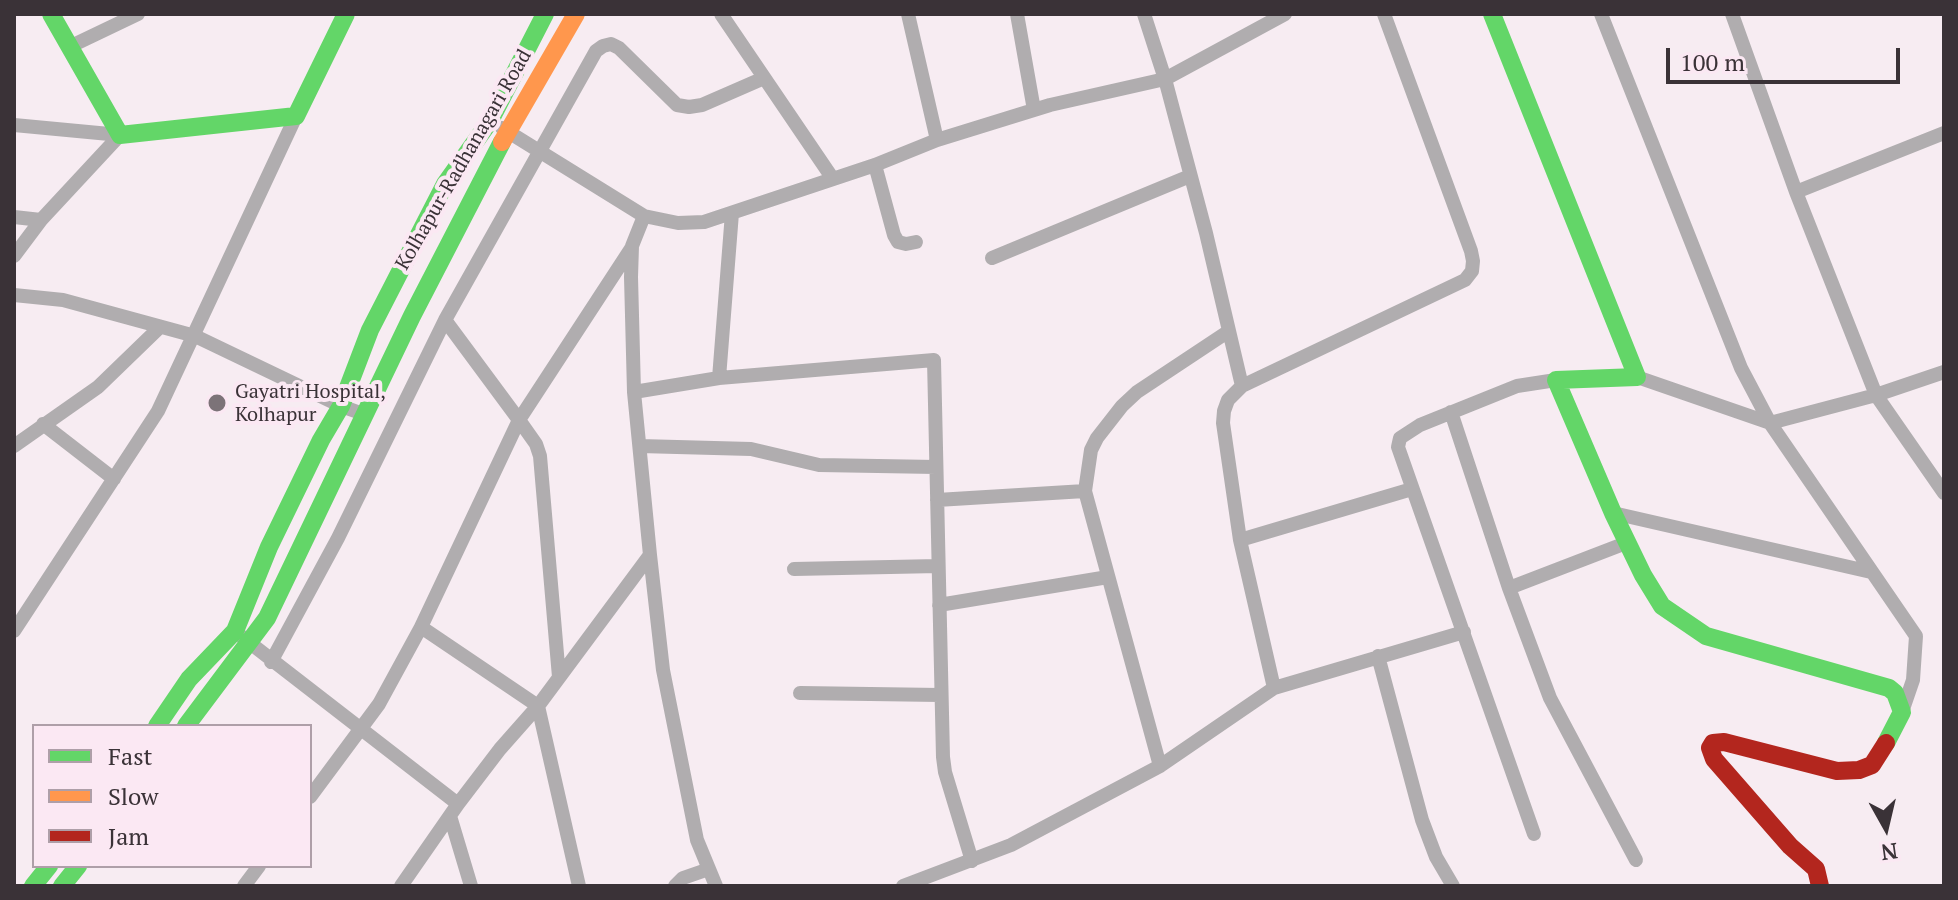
<!DOCTYPE html>
<html>
<head>
<meta charset="utf-8">
<style>
	body { margin:0 }
	#map { position:relative; width:1958px; height:900px; overflow:hidden; background:#f7ecf2; font-family:"PT Serif",serif }
	canvas { display:block }
	.frame { position:absolute; inset:0; border:16px solid #3a3237; pointer-events:none }
	.legend { position:absolute; left:32px; top:724px; width:280px; height:144px; box-sizing:border-box; background:#fbe8f3; border:2px solid #ae9fa8; margin:0; padding:10px 14px; list-style:none; font-size:24px; color:#3a3237 }
	.legend li { display:flex; align-items:center; gap:16px; height:40px }
	.legend b { width:40px; border:2px solid #ae9fa8 }
	.north { position:absolute; left:1846px; top:788px; width:80px; height:80px; -webkit-text-stroke:6px #fbe8f3; paint-order:stroke; rotate:172deg; font-size:22px; font-weight:700; line-height:32px; text-align:center; color:#3a3237 }
	.north::after { content:''; display:block; margin:auto; width:28px; height:36px; background:#3a3237; clip-path:polygon(50% 0,100% 100%,50% 72%,0 100%) }
	.scale { position:absolute; left:1666px; top:48px; width:234px; height:36px; box-sizing:border-box; border:4px solid #3a3237; border-top:0; padding-left:10px; font-size:24px; line-height:28px; white-space:nowrap; color:#3a3237; -webkit-text-stroke:6px #fbe8f3; paint-order:stroke }
</style>
</head>
<body>
<div id="map">
<canvas width="1958" height="900"></canvas>
<div class="frame"></div>
<ul class="legend">
<li><b style="height:10px;background:#63d668"></b>Fast</li>
<li><b style="height:10px;background:#ff974d"></b>Slow</li>
<li><b style="height:10px;background:#b3261e"></b>Jam</li>
</ul>
<div class="north">N</div>
<div class="scale">100 m</div>
</div>
<script>
const ctx = document.querySelector('canvas').getContext('2d');
ctx.lineJoin = 'round';
const poly = rows => new Path2D(rows.map(r => 'M' + r).join(''));
function stroke(path, color, width, dash) { ctx.strokeStyle = color; ctx.lineWidth = width; ctx.lineCap = dash ? 'butt' : 'round'; ctx.setLineDash(dash || []); ctx.stroke(path); }
function drawText(font, color, halo, rows, align = 'center') {
  ctx.font = font + ' "PT Serif",serif'; ctx.lineWidth = 8; ctx.setLineDash([]); ctx.textBaseline = 'middle'; ctx.strokeStyle = halo; ctx.fillStyle = color; for (const [text, x, y, turn = 0] of rows) {
    ctx.save(); ctx.translate(x, y); ctx.rotate((+turn || 0) * Math.PI / 180); ctx.textAlign = isNaN(turn) ? turn : align; if (halo) ctx.strokeText(text, 0, 0); ctx.fillText(text, 0, 0); ctx.restore();
  }
}
stroke(poly([
	[721,14,833,179],
	[908,14,937,140],
	[1017,14,1034,110],
	[1144,14,1165,79,1206,233,1242,386],
	[1601,14,1741,368,1770,423,1916,636,1913,680,1902,712],
	[1732,14,1796,192,1876,395,1944,493],
	[69,47,138,14],
	[14,125,120,135],
	[502,128,644,216,678,223,704,222,875,165,937,140,1050,105,1165,79,1285,14],
	[875,165,894,235,898,242,906,244,916,242],
	[1796,192,1944,133],
	[644,216,632,246,631,277,634,392,650,555,663,670,697,840,716,886],
	[14,217,41,220],
	[14,256,41,220,120,135],
	[992,258,1190,176],
	[14,295,63,300,195,336,341,406,366,415],
	[445,320,519,420,536,444,540,456,559,677],
	[1637,377,1770,423,1876,395,1944,372],
	[719,378,732,213],
	[634,392,719,378,934,360,943,757,945,772,972,861],
	[1451,412,1509,588,1550,698,1636,860],
	[43,424,114,479],
	[14,446,98,387,160,327],
	[640,446,751,449,819,465,936,467],
	[937,500,1085,491],
	[1613,513,1871,572],
	[1240,540,1412,489],
	[794,569,938,566],
	[1509,588,1626,543],
	[939,605,1108,577],
	[421,627,519,420,632,247],
	[14,631,158,411,296,116],
	[241,636,458,804],
	[1378,656,1422,820,1436,857,1453,886],
	[271,662,338,538,445,320,596,51,603,46,611,44,619,48,677,105,689,107,702,105,764,78],
	[1274,688,1240,540,1223,423,1224,411,1228,400,1242,386,1465,280,1472,271,1473,261,1471,251,1384,14],
	[800,693,940,695],
	[1160,766,1085,491,1091,450,1097,438,1122,406,1137,392,1229,331],
	[310,797,379,704,421,627,538,706,579,886],
	[450,816,471,886],
	[1534,834,1398,447,1400,438,1420,425,1517,386,1556,380],
	[244,886,259,866],
	[401,886,458,804,500,749,538,706,650,555],
	[675,886,683,878,709,869],
	[903,886,1011,845,1160,766,1274,688,1464,632]
]), '#b0adaf', 14);
stroke(poly([
	[51,14,120,135,296,116,346,14],
	[1492,14,1637,377,1556,380,1613,513,1643,575,1662,606,1706,636,1889,688,1895,693,1902,712,1886,743],
	[157,726,189,679,235,631,269,547,321,440,341,406,370,330,445,184,490,121,545,14],
	[186,726,267,618,412,316,502,142],
	[33,886,49,866],
	[62,886,78,866]
]), '#63d668', 18);
stroke(poly([
	[502,142,576,14]
]), '#ff974d', 18);
stroke(poly([
	[1820,886,1816,869,1790,846,1714,759,1710,748,1713,743,1724,742,1837,771,1859,770,1872,765,1886,743]
]), '#b3261e', 18);
for (const [x, y, r, color] of [
	[217,403,10,"#7c7378"]
]) { const dot = new Path2D(); dot.arc(x, y, r, 0, 2 * Math.PI); ctx.fillStyle = color; ctx.fill(dot); stroke(dot, '#fbe8f3', 3); }
drawText('20px', '#3a3237', '#fbe8f3', [
	["Kolhapur-Radhanagari Road",464,160,-60]
]);
drawText('20px', '#3a3237', '#fbe8f3', [
	["Gayatri Hospital,",235,392],
	["Kolhapur",235,415]
], 'left');
</script>
</body>
</html>
